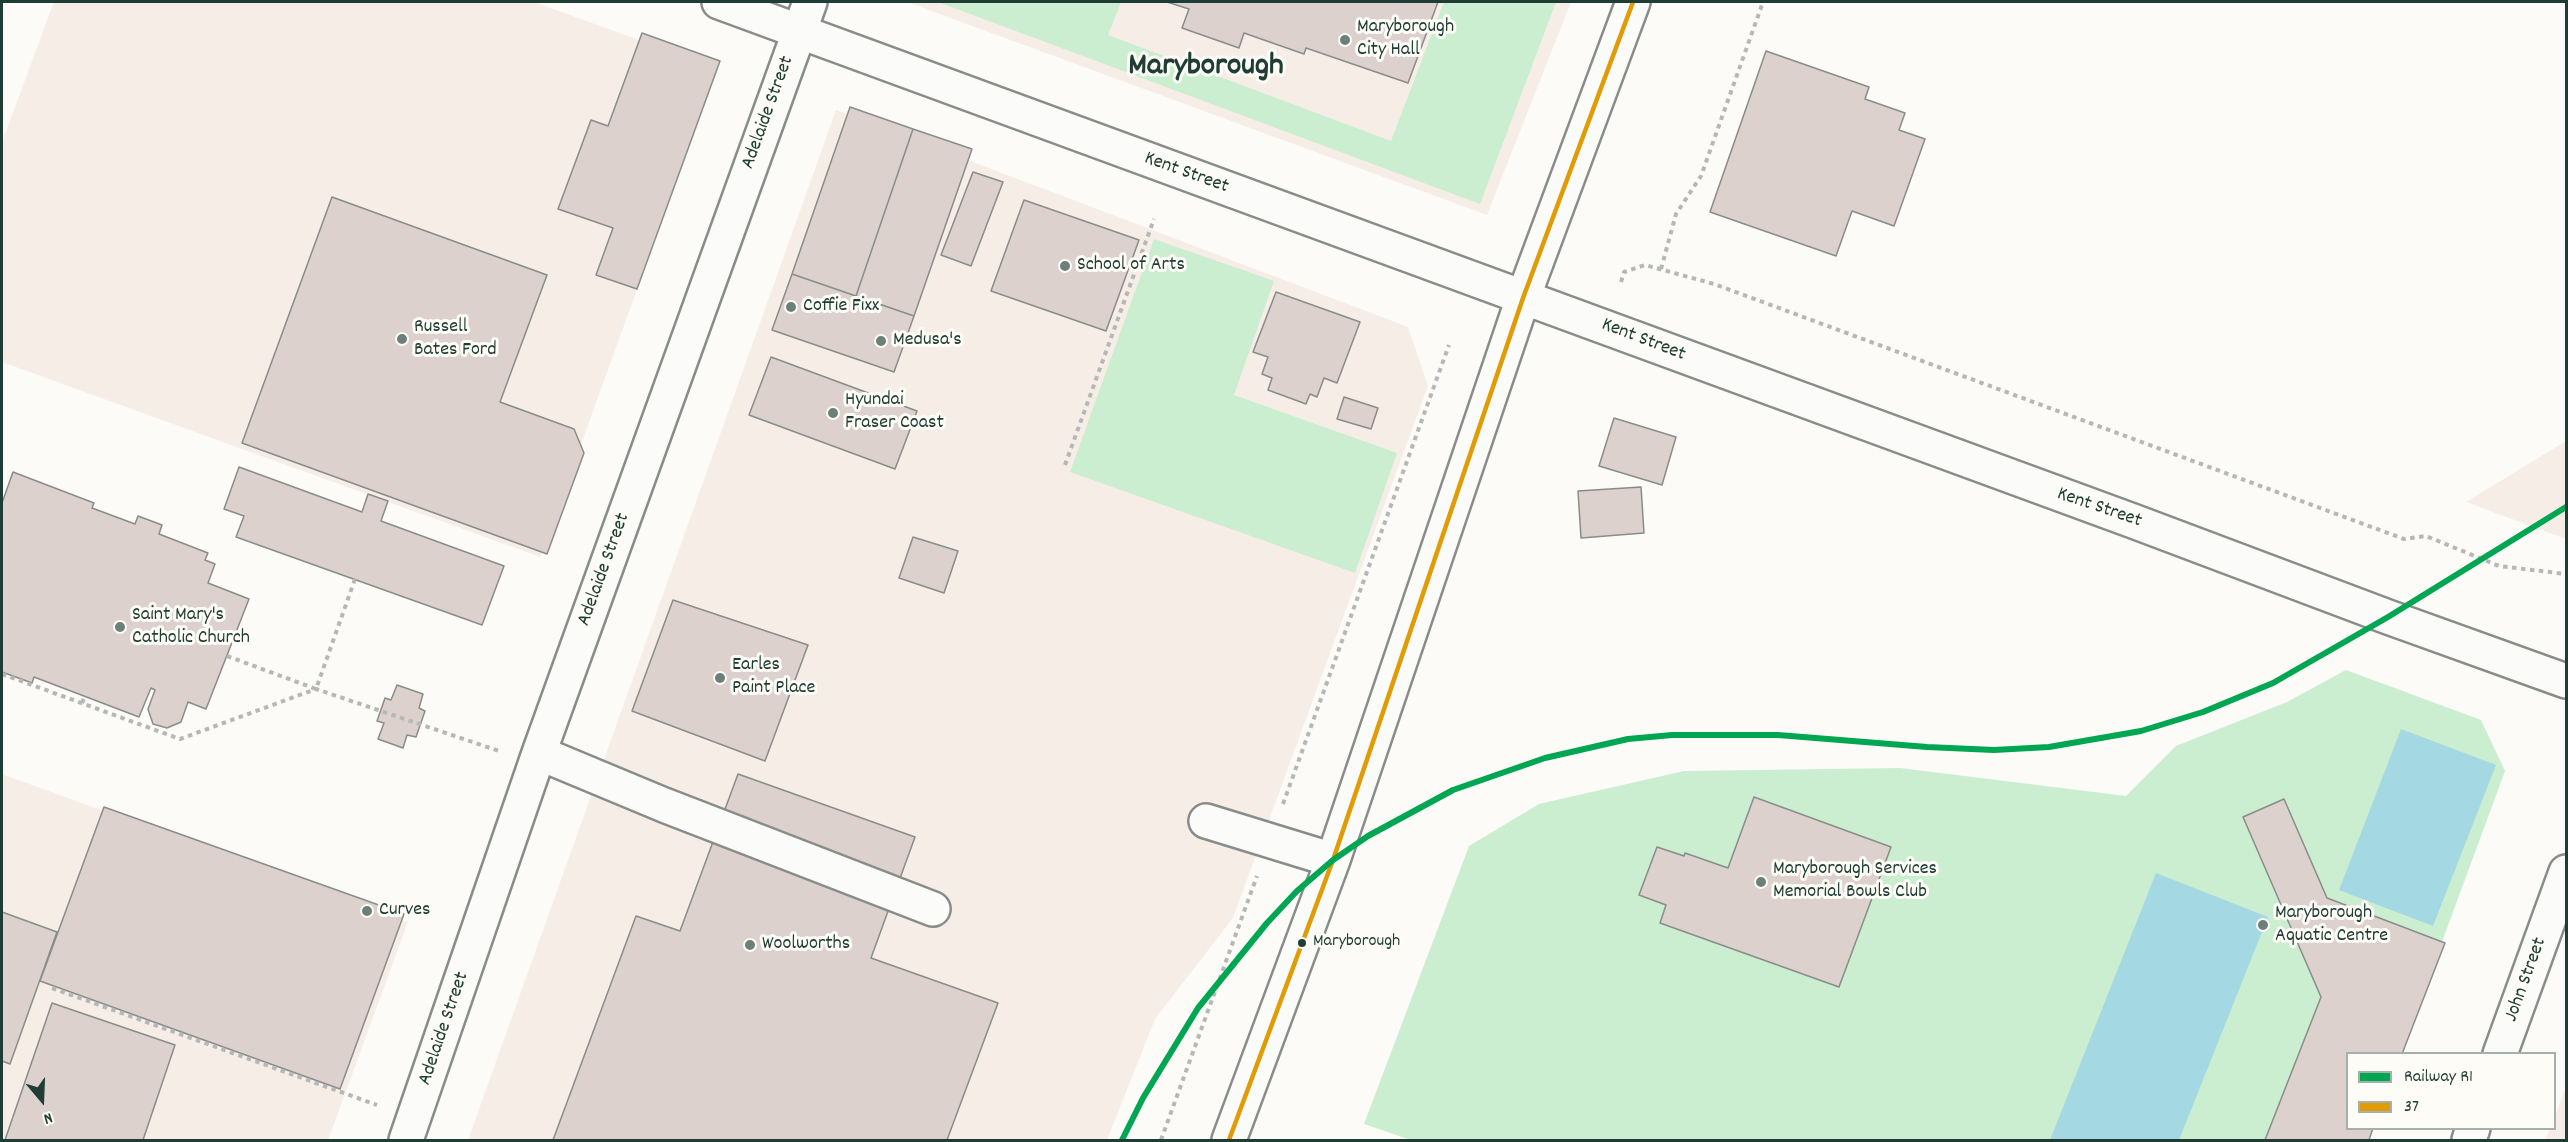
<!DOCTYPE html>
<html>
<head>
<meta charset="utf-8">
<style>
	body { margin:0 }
	#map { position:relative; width:2568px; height:1142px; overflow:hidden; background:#fcfbf8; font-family:Dekko,sans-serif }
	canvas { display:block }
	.frame { position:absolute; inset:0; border:3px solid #1f3d34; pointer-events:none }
	.legend { position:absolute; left:2346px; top:1052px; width:210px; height:78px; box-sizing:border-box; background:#fdfcf7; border:2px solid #a4b0a9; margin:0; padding:8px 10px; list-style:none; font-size:18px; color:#1f3d34 }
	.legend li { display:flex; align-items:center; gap:12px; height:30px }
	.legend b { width:30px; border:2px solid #a4b0a9 }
	.north { position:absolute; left:12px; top:1070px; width:60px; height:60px; -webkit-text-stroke:4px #fdfcf7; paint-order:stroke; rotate:161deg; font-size:16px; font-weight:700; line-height:24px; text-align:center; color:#1f3d34 }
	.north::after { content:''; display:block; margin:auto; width:21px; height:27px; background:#1f3d34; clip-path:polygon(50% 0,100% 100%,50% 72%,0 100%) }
</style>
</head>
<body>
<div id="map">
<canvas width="2568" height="1142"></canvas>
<div class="frame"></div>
<ul class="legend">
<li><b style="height:8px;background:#00a651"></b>Railway R1</li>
<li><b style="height:8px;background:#e19c05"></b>37</li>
</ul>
<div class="north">N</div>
</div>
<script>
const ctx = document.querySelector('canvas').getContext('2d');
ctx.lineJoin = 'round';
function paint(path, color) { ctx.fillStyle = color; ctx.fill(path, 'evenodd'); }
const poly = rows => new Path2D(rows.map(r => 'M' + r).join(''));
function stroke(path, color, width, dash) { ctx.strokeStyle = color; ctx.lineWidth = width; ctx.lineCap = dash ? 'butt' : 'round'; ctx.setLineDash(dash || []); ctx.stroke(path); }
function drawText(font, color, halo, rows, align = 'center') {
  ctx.font = font + ' Dekko,sans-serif'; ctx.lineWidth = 6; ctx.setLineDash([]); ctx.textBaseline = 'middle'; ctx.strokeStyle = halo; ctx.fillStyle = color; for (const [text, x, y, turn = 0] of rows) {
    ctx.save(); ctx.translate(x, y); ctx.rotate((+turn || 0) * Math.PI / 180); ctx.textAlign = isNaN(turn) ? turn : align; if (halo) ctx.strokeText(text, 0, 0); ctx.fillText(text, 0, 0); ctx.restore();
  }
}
paint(poly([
	[54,2,534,2,639,40,642,33,720,61,540,557,2,362,2,142],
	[907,2,1571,2,1487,215],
	[836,110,1408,327,1428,386,1233,918,1155,1019,1107,1140,468,1140],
	[2566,441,2566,539,2466,502],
	[2,774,408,922,328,1140,2,1140],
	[2566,1086,2566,1140,2545,1140,2550,1129,2554,1128,2555,1117]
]), '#f6ede7');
paint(poly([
	[938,2,1121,2,1108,35,1391,141,1444,2,1556,2,1480,204],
	[1154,239,1274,281,1234,395,1397,453,1355,573,1070,472],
	[2346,670,2481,720,2505,771,2401,1053,2348,1054,2348,1128,2373,1129,2369,1140,1411,1140,1364,1124,1469,846,1539,804,1684,771,1900,768,2126,796,2176,746,2287,702]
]), '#caeecf');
paint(poly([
	[2401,729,2496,765,2433,926,2339,890],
	[2156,873,2268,917,2179,1140,2050,1140]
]), '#a4d9e4');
const building = poly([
	[1167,2,1438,2,1408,83,1306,48,1304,54,1244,33,1239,48,1182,28,1189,9,1167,2],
	[642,33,720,61,637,289,596,275,613,228,558,209,591,120,608,126,642,33],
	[1766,51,1869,87,1865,99,1905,113,1899,130,1925,139,1894,226,1852,211,1836,256,1710,212,1766,51],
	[850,107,913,129,856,296,792,274,850,107],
	[913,129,972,149,914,316,856,296,913,129],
	[973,172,1003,182,971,266,941,255,973,172],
	[332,197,547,275,500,402,574,429,584,453,547,554,242,443,332,197],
	[1024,200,1139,240,1106,331,991,291,1024,200],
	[792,274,914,316,894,372,772,330,792,274],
	[1276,292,1360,322,1337,383,1324,378,1317,397,1310,394,1306,404,1268,390,1272,378,1262,374,1268,357,1253,352,1276,292],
	[771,357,917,411,895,469,749,415,771,357],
	[1344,397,1378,408,1371,429,1337,419,1344,397],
	[1614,418,1676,437,1662,485,1599,466,1614,418],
	[239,467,362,512,368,494,388,501,381,521,504,566,482,625,236,537,244,516,224,509,239,467],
	[13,472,94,503,92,508,135,524,138,516,162,525,159,534,208,553,205,560,215,564,208,583,249,599,206,709,188,702,181,722,167,728,153,724,148,709,155,690,151,688,139,717,34,677,32,683,2,672,2,503,13,472],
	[1641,487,1644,533,1581,538,1578,491,1641,487],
	[913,537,958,551,944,593,899,578,913,537],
	[673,600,808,645,765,761,632,711,673,600],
	[397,685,423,694,419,708,425,711,416,737,407,735,403,748,378,739,384,723,377,721,385,698,391,700,397,685],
	[738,774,915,837,871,958,998,1003,947,1140,553,1140,636,916,680,931,738,774],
	[1754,797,1891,847,1839,987,1660,923,1666,905,1639,895,1657,847,1684,856,1685,853,1728,868,1754,797],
	[2284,799,2327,898,2445,943,2402,1054,2348,1054,2348,1128,2373,1128,2369,1140,2265,1140,2321,997,2243,817,2284,799],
	[104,807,404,914,340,1089,40,981,104,807],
	[2,912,57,932,10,1064,2,1061,2,912],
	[52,1003,175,1045,143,1140,5,1140,52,1003]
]);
paint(building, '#ddd1cd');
stroke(building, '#888d8a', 1.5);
const minor = poly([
	[539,753,664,805,933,909],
	[1206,821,1333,860],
	[2500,1054,2566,872],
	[406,1140,539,753,810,2],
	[1229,1140,1333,860,1523,298],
	[2469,1140,2473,1128]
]);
const major = poly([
	[719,2,2133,521,2388,617,2566,681],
	[1523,298,1633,2]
]);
stroke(minor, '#888d8a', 38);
stroke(major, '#888d8a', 38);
stroke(poly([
	[1661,269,1676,214,1701,176,1763,2],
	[1621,282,1624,272,1645,265,1714,284,2404,539,2426,536,2499,566,2566,574],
	[1065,465,1154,219],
	[227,656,316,689,355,579],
	[2,674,180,739,316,689,499,751],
	[82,703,85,696],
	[1283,804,1449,345],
	[52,988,377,1105],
	[1161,1140,1257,876]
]), '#b5b8b6', 4, [4.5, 4.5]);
stroke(minor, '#fbfbf9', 33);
stroke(major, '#fbfbf9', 33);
stroke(poly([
	[1229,1140,1333,860,1523,298,1633,2]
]), '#e19c05', 4.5);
stroke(poly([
	[1122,1140,1143,1098,1198,1008,1267,923,1297,891,1333,860,1368,836,1453,790,1545,758,1628,739,1672,735,1778,735,1927,747,1994,750,2049,747,2141,731,2203,712,2273,683,2388,617,2566,507]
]), '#00a651', 6);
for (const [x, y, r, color] of [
	[1345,40,6,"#6c8079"],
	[1065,266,6,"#6c8079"],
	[791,307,6,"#6c8079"],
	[402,339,6,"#6c8079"],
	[881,341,6,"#6c8079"],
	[833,413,6,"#6c8079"],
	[120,627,6,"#6c8079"],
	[720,678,6,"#6c8079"],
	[1761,882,6,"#6c8079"],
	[367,911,6,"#6c8079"],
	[2263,925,6,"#6c8079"],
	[1302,943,5,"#1f3d34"],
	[750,945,6,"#6c8079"]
]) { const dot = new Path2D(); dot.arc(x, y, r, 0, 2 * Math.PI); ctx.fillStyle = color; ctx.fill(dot); stroke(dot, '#fdfcf7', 2); }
drawText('18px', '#1f3d34', '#fdfcf7', [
	["Maryborough",1313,943]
], 'left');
drawText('20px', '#1f3d34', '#fdfcf7', [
	["Maryborough",1357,28],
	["City Hall",1357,51],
	["School of Arts",1077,266],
	["Coffie Fixx",803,307],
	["Russell",414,328],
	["Bates Ford",414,351],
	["Medusa's",893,341],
	["Hyundai",845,401],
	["Fraser Coast",845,424],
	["Saint Mary's",132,616],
	["Catholic Church",132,639],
	["Earles",732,666],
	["Paint Place",732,689],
	["Maryborough Services",1773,870],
	["Memorial Bowls Club",1773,893],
	["Curves",379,911],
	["Maryborough",2275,914],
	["Aquatic Centre",2275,937],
	["Woolworths",762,945]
], 'left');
drawText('20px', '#1f3d34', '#fdfcf7', [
	["Adelaide Street",769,113,-70],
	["Kent Street",1186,174,20],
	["Kent Street",1643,341,21],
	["Kent Street",2099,509,19],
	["Adelaide Street",605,570,-70],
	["John Street",2527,980,-70],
	["Adelaide Street",445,1029,-71]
]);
drawText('bold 32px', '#1f3d34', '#fdfcf7', [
	["Maryborough",1206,69]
]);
</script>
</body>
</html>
